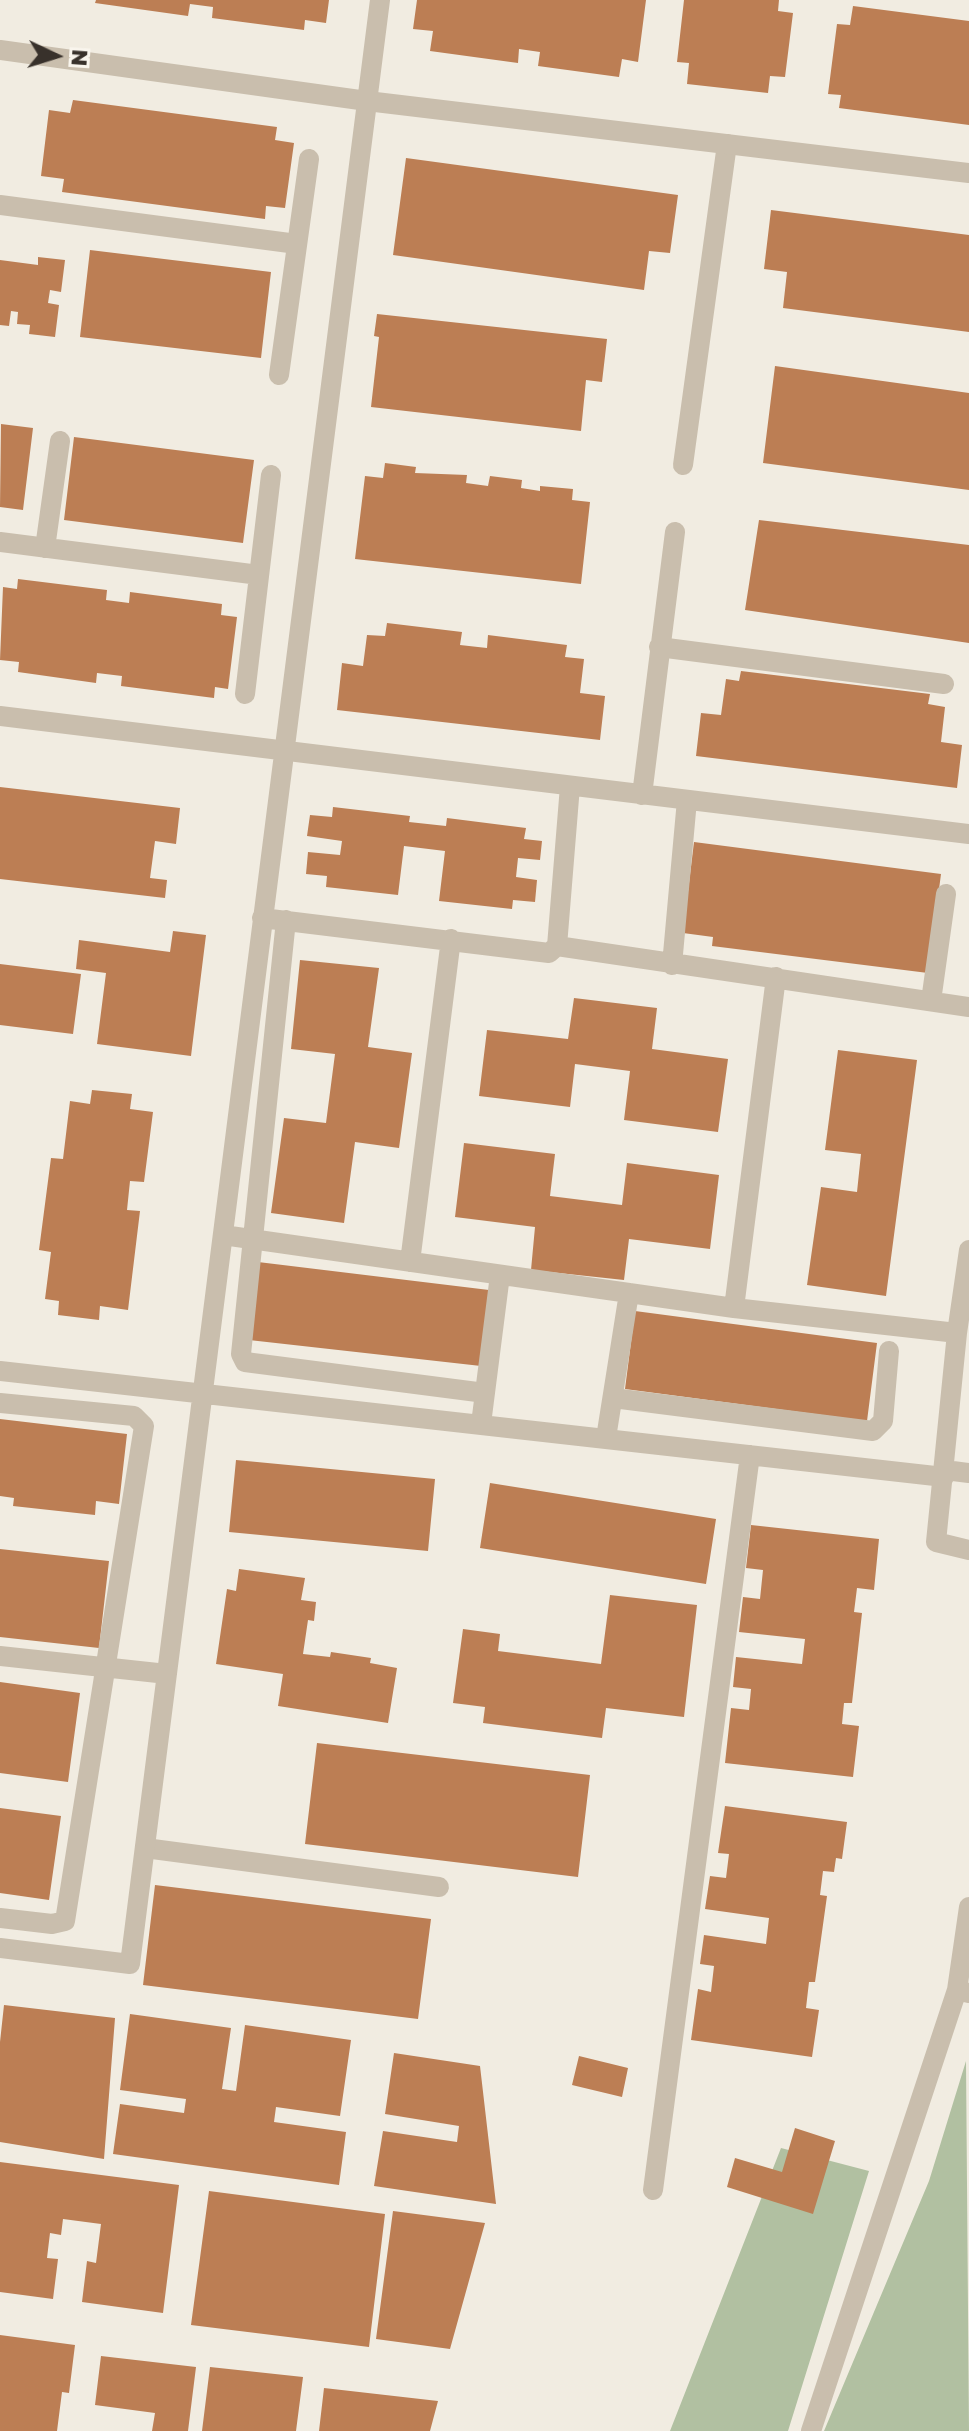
<!DOCTYPE html>
<html>
<head>
<meta charset="utf-8">
<style>
	body { margin:0 }
	#map { position:relative; width:969px; height:2431px; overflow:hidden; background:#f1ece1; font-family:"Golos Text",sans-serif }
	canvas { display:block }
	.north { position:absolute; left:16px; top:16px; width:80px; height:80px; -webkit-text-stroke:6px #f9f5ed; paint-order:stroke; rotate:94deg; font-size:22px; font-weight:700; line-height:32px; text-align:center; color:#38312b }
	.north::after { content:''; display:block; margin:auto; width:28px; height:36px; background:#38312b; clip-path:polygon(50% 0,100% 100%,50% 72%,0 100%) }
</style>
</head>
<body>
<div id="map">
<canvas width="969" height="2431"></canvas>
<div class="north">N</div>
</div>
<script>
const ctx = document.querySelector('canvas').getContext('2d');
ctx.lineJoin = 'round';
function paint(path, color) { ctx.fillStyle = color; ctx.fill(path, 'evenodd'); }
const poly = rows => new Path2D(rows.map(r => 'M' + r).join(''));
function stroke(path, color, width, dash) { ctx.strokeStyle = color; ctx.lineWidth = width; ctx.lineCap = dash ? 'butt' : 'round'; ctx.setLineDash(dash || []); ctx.stroke(path); }
paint(poly([
	[966,2061,969,2431,824,2431,929,2181],
	[781,2148,869,2171,788,2431,670,2431]
]), '#b1c0a1');
paint(poly([
	[96,0,329,0,326,23,305,20,304,30,212,18,213,7,190,4,188,16,95,3],
	[417,0,646,0,638,62,622,59,619,77,538,66,540,52,519,49,518,63,430,51,433,31,413,29],
	[684,0,779,0,778,11,793,13,785,77,770,76,768,93,687,84,689,63,677,62],
	[853,6,969,21,969,125,839,108,841,95,828,94,837,24,850,25],
	[73,100,277,127,275,140,294,143,285,208,266,206,265,219,62,192,64,179,41,176,49,110,70,113],
	[406,158,678,195,670,253,649,251,644,290,393,255],
	[771,210,969,235,969,332,783,308,787,272,764,269],
	[90,250,271,272,261,358,80,337],
	[38,257,65,260,61,292,50,290,48,303,59,305,55,337,29,334,30,325,17,324,18,312,11,311,9,326,0,325,0,260,38,265],
	[377,314,607,339,602,382,586,380,581,431,371,407,379,337,374,336],
	[775,366,969,393,969,490,763,463],
	[1,424,33,428,23,510,0,507],
	[74,437,254,460,243,543,64,520],
	[385,463,416,467,415,473,467,475,466,483,488,486,490,476,522,480,521,488,540,491,540,486,573,489,572,500,590,502,581,584,355,559,365,476,383,478],
	[759,520,969,545,969,643,745,610],
	[18,579,107,590,106,600,129,603,130,592,222,604,221,615,237,617,228,689,215,687,214,698,121,686,122,676,97,673,96,683,18,672,19,662,0,660,3,587,17,589],
	[387,623,462,632,460,645,487,648,488,635,567,645,565,657,584,659,580,693,605,696,600,740,337,710,342,663,363,666,367,635,385,636],
	[741,671,930,694,928,704,945,707,941,742,962,745,957,788,696,756,701,713,721,715,726,679,739,681],
	[0,787,180,808,176,844,155,841,150,878,167,880,165,898,0,879],
	[333,807,410,816,409,822,446,826,447,818,526,828,524,839,542,841,540,860,518,858,516,877,537,880,535,902,513,900,512,909,439,901,445,851,404,846,398,895,326,887,327,876,306,874,308,852,340,855,342,841,307,836,310,815,332,817],
	[694,842,941,874,928,973,712,946,713,937,683,933],
	[173,931,206,935,191,1056,97,1044,106,973,76,969,79,940,170,952],
	[300,960,379,968,368,1047,412,1053,399,1148,355,1142,344,1223,271,1213,284,1118,326,1123,335,1054,291,1049],
	[0,964,81,974,73,1034,0,1025],
	[574,998,657,1008,652,1049,728,1059,718,1132,624,1120,630,1071,575,1064,570,1107,479,1096,487,1030,568,1039],
	[838,1050,917,1060,886,1296,807,1285,821,1187,857,1192,861,1154,825,1150],
	[92,1090,132,1094,130,1109,153,1112,144,1182,130,1181,127,1210,140,1211,128,1310,100,1306,99,1320,58,1315,59,1301,45,1299,51,1252,39,1250,51,1158,63,1159,70,1101,90,1104],
	[464,1143,555,1154,550,1196,622,1205,627,1163,719,1175,710,1249,629,1239,624,1280,531,1270,535,1227,455,1217],
	[258,1262,489,1290,481,1366,249,1340],
	[635,1311,877,1343,867,1421,625,1389],
	[0,1419,127,1434,119,1504,96,1501,95,1515,13,1506,14,1498,0,1496],
	[236,1460,435,1479,428,1551,229,1532],
	[490,1483,716,1519,706,1584,480,1548],
	[751,1525,879,1539,874,1590,857,1588,854,1612,862,1613,852,1703,844,1703,842,1724,859,1726,853,1777,725,1763,731,1708,749,1710,751,1689,733,1687,736,1657,802,1664,805,1639,739,1632,743,1597,760,1599,763,1570,746,1568],
	[0,1549,109,1561,99,1648,0,1637],
	[239,1569,305,1578,301,1600,316,1602,314,1621,308,1620,303,1654,330,1657,331,1652,371,1658,370,1663,397,1668,388,1723,278,1706,283,1674,216,1664,227,1589,236,1591],
	[610,1595,697,1605,684,1717,606,1708,602,1738,483,1723,485,1707,453,1703,463,1629,500,1634,498,1651,601,1664],
	[0,1682,80,1693,68,1782,0,1773],
	[317,1743,590,1775,578,1877,305,1844],
	[725,1806,847,1822,842,1859,836,1858,834,1872,823,1871,820,1895,827,1896,815,1982,809,1982,806,2008,819,2010,812,2057,691,2040,698,1989,711,1992,714,1966,700,1964,704,1935,766,1944,769,1918,705,1909,710,1876,726,1878,729,1854,718,1853],
	[0,1808,61,1816,49,1900,0,1893],
	[155,1885,431,1919,418,2019,143,1985],
	[4,2005,115,2018,104,2159,0,2142,0,2042],
	[130,2014,231,2028,222,2089,236,2091,245,2025,351,2040,340,2116,276,2107,274,2122,346,2132,339,2185,113,2154,120,2104,184,2113,186,2099,120,2090],
	[394,2053,480,2066,496,2204,374,2186,383,2131,457,2142,459,2126,385,2114],
	[579,2056,628,2068,622,2097,572,2085],
	[795,2128,835,2141,813,2214,727,2187,735,2158,782,2172],
	[0,2162,179,2185,163,2313,82,2302,87,2261,96,2263,101,2224,63,2219,61,2235,50,2233,47,2258,58,2259,53,2299,0,2292],
	[209,2191,385,2214,369,2347,191,2325],
	[393,2211,485,2223,450,2349,376,2339],
	[0,2335,75,2345,69,2393,62,2392,57,2431,0,2431],
	[101,2356,196,2367,188,2431,152,2431,155,2413,95,2405],
	[210,2367,303,2377,296,2431,202,2431],
	[324,2388,438,2401,430,2431,319,2431]
]), '#bc7e54');
stroke(poly([
	[683,465,727,144],
	[145,1848,439,1887]
]), '#c9bead', 20);
stroke(poly([
	[0,50,367,101,969,173],
	[0,205,297,244],
	[279,375,309,159],
	[0,542,259,575],
	[45,548,60,441],
	[659,647,944,684],
	[245,694,271,475],
	[0,716,969,834],
	[642,795,675,532],
	[262,918,549,953,557,946,969,1007],
	[286,920,241,1354,245,1362,485,1393],
	[557,946,570,786],
	[672,965,687,800],
	[931,1001,946,894],
	[223,1235,734,1308,957,1333],
	[969,1250,957,1333,936,1542,969,1550],
	[410,1262,451,939],
	[734,1308,776,977],
	[0,1371,944,1477],
	[613,1398,873,1431,883,1421,889,1351],
	[0,1403,134,1416,144,1426,65,1921,52,1924,0,1918],
	[481,1424,500,1275],
	[606,1438,629,1293],
	[945,1470,969,1473],
	[0,1656,167,1674],
	[969,1907,957,1990,969,1993],
	[0,1948,130,1964,380,0],
	[653,2190,750,1455],
	[811,2431,957,1990]
]), '#c9bead', 20);
</script>
</body>
</html>
